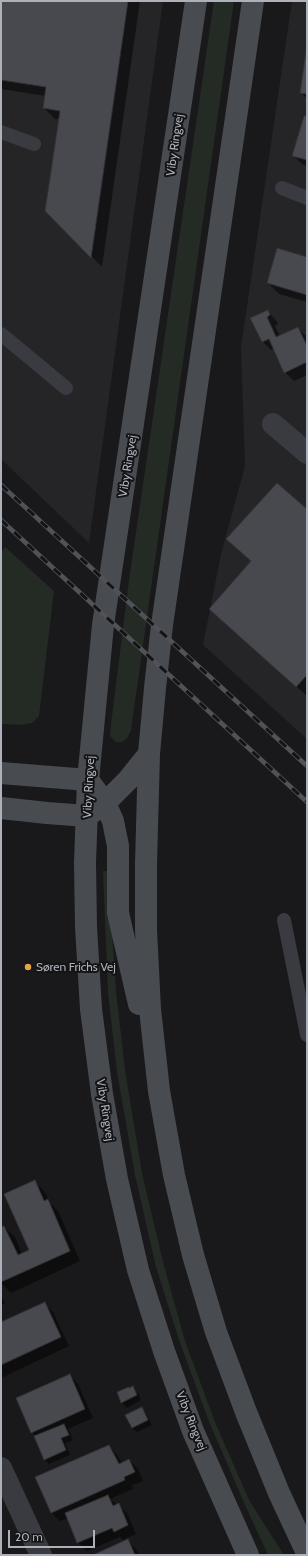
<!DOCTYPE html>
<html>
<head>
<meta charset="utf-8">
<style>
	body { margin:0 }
	#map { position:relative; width:308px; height:1556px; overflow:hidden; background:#19191b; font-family:Cabin,sans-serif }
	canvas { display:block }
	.frame { position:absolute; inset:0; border:2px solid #acb1ba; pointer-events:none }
	.scale { position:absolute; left:8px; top:1530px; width:87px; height:18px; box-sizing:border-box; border:2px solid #acb1ba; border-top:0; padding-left:5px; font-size:12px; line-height:14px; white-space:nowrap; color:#acb1ba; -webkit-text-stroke:3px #141416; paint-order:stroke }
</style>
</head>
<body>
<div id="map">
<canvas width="308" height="1556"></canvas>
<div class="frame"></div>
<div class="scale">20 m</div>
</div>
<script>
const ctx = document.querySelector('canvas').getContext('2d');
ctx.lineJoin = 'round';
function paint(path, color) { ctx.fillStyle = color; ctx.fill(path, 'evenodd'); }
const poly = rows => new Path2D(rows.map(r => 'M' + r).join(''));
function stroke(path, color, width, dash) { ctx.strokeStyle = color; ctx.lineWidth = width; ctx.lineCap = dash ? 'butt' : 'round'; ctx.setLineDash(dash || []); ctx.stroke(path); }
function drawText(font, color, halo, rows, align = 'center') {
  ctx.font = font + ' Cabin,sans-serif'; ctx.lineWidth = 4; ctx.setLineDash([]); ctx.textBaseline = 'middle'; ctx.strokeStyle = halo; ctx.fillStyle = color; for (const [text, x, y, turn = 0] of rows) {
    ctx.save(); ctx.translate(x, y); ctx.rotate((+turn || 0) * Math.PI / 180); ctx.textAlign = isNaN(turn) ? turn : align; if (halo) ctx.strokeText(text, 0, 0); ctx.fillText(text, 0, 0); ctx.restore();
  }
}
paint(poly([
	[1,1,163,1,89,543,1,459],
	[292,1,307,1,307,739,203,645,221,554,245,466,241,347]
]), '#252528');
paint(poly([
	[214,1,234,1,131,730,127,738,122,742,116,742,110,736,111,724,129,580],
	[5,547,54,591,39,716,32,723,20,725,1,724,1,553],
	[103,871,111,871,111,918,116,991,125,1070,142,1173,163,1262,185,1341,215,1422,249,1500,284,1555,268,1555,245,1505,210,1424,180,1343,156,1267,135,1175,117,1072,108,992]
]), '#232b24');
paint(poly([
	[1,1,140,1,102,267,46,210,60,119,55,119,44,108,46,96,1,89],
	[307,51,307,99,301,92],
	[307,118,307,166,302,164,293,155],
	[307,258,307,302,279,294,268,283],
	[267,311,276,320,278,324,275,326,280,336,298,328,307,337,307,375,294,381,285,372,274,349,271,350,263,342],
	[307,510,307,696,222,620,252,562,228,539],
	[34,1181,45,1192,51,1204,58,1211,80,1261,11,1293,3,1285,1,1286,1,1228,4,1227,15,1237,22,1254,30,1250],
	[1,1295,5,1303,1,1305],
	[44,1303,53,1312,69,1346,1,1378,1,1323],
	[69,1375,78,1384,93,1418,68,1429,73,1440,65,1443,70,1455,49,1464,44,1459,36,1436,32,1432],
	[133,1388,138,1393,141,1400,127,1408,122,1403,118,1393],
	[141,1408,146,1413,152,1425,137,1432,132,1428],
	[109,1446,117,1455,122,1463,129,1460,138,1469,143,1481,132,1485,133,1489,110,1499,127,1513,136,1534,123,1540,120,1537,87,1551,78,1542,68,1518,60,1521,51,1512],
	[128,1541,136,1549,139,1555,96,1555]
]), '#0007');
const building = poly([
	[1,1,128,1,91,258,45,211,60,111,43,108,46,87,1,80,1,1],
	[307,45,307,94,300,93,307,45],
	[304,116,307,116,307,160,292,156,304,116],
	[277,248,307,257,307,295,267,283,277,248],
	[268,310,270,315,267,317,276,337,298,327,307,346,307,362,284,373,269,339,262,342,250,318,268,310],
	[277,483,307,509,307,675,296,687,209,609,251,561,226,539,277,483],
	[35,1180,44,1201,48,1199,70,1251,1,1282,1,1227,4,1226,18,1255,29,1250,4,1194,35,1180],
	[45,1302,61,1337,1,1365,1,1322,45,1302],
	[70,1374,85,1409,31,1433,16,1398,70,1374],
	[133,1386,137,1395,121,1403,117,1392,129,1387,129,1388,133,1386],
	[142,1407,148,1420,132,1428,125,1415,142,1407],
	[64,1424,69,1435,61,1438,66,1450,44,1460,34,1436,64,1424],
	[109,1445,119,1464,129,1459,135,1472,124,1477,125,1480,51,1513,35,1477,109,1445],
	[108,1495,113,1506,119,1503,128,1525,114,1532,112,1528,77,1543,65,1513,108,1495],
	[128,1539,135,1555,93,1555,128,1539]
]);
paint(building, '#48494e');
stroke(building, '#333337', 1);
stroke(poly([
	[1,132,34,144],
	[282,188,307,198],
	[1,334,66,388],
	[284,920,307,1035]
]), '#3a3b40', 14);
stroke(poly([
	[273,424,307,453],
	[1,1468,41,1555]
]), '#3a3b40', 22);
stroke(poly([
	[196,1,103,625,88,780,85,862,86,927,91,1009,102,1094,117,1179,138,1270,164,1351,193,1431,248,1555],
	[253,1,162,625,155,688,149,754,146,864,146,930,150,1009,159,1091,174,1175,193,1255,216,1332,246,1412,279,1493,307,1553],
	[1,773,88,780,105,803,113,821,118,846,118,913,139,1004],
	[1,808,47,813,87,816,105,803,128,780,149,754]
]), '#484b50', 22);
const rail = poly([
	[1,485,307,766],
	[1,520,307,802]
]);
stroke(rail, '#4f5257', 4.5);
stroke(rail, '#141416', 3, [9]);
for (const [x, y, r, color] of [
	[28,967,4,"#e6a545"]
]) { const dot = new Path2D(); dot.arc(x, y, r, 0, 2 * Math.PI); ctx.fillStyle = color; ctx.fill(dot); stroke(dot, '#141416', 1.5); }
drawText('12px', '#acb1ba', '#141416', [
	["Viby Ringvej",175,145,-82],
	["Viby Ringvej",128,466,-81],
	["Viby Ringvej",89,787,-87],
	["Viby Ringvej",105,1110,81],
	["Viby Ringvej",191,1421,68]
]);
drawText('12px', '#acb1ba', '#141416', [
	["Søren Frichs Vej",36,967]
], 'left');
</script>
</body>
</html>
